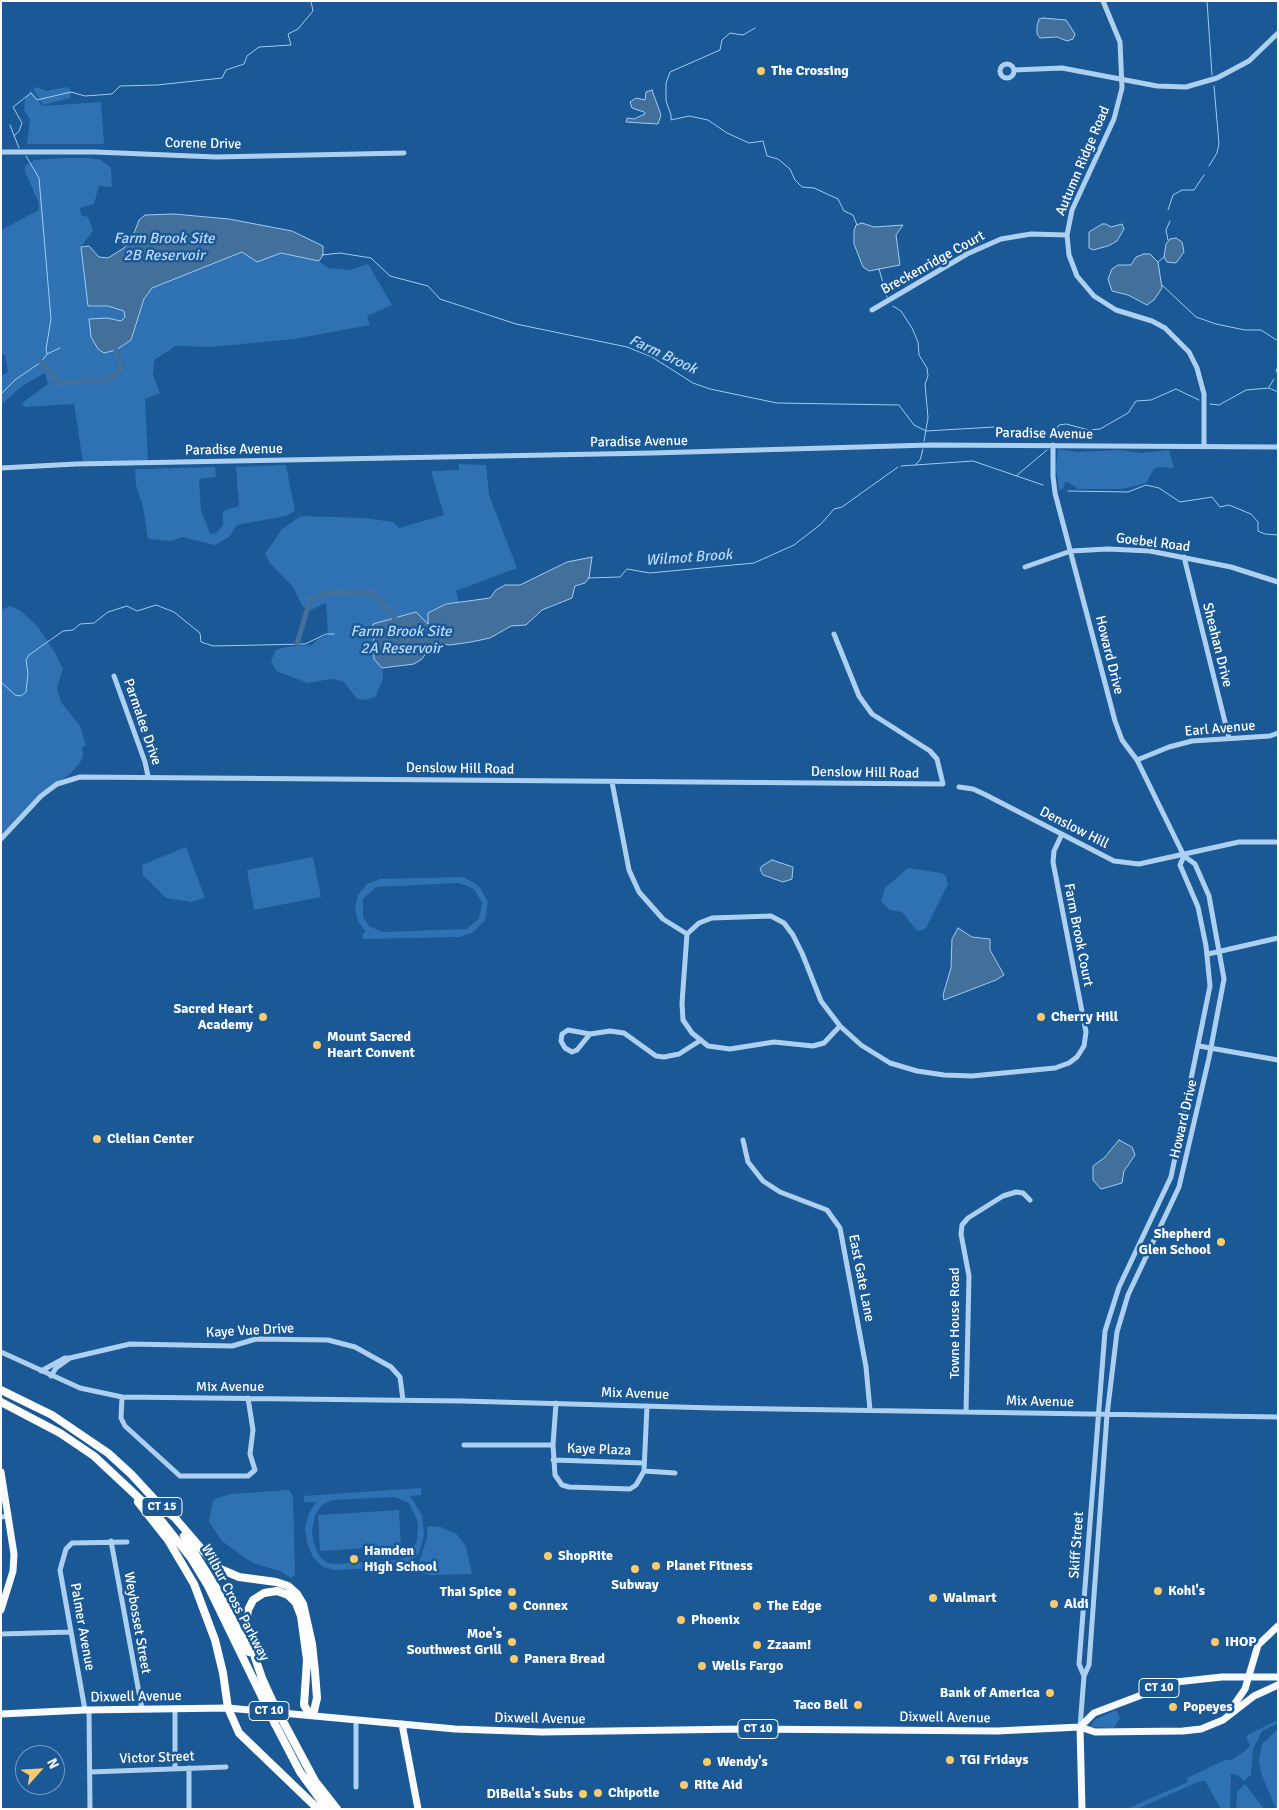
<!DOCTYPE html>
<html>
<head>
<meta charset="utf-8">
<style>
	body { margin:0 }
	#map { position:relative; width:1279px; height:1810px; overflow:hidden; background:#1a5896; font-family:Signika,sans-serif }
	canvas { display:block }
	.frame { position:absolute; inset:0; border:2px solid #fff; pointer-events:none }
	.north { position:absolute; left:15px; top:1745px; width:50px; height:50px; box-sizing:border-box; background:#1a5896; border:1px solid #769bc0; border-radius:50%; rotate:64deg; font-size:14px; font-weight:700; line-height:20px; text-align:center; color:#fff }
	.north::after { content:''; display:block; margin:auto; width:18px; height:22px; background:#ffca6c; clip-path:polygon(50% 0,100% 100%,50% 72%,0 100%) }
</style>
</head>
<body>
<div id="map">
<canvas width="1279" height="1810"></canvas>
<div class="frame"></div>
<div class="north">N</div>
</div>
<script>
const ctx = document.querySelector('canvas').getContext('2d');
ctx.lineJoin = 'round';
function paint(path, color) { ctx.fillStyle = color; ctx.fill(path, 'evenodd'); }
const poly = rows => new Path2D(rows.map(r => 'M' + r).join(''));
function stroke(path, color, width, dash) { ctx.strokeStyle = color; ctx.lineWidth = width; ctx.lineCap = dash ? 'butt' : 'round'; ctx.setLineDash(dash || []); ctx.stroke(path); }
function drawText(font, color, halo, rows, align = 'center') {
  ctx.font = font + ' Signika,sans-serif'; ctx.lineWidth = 5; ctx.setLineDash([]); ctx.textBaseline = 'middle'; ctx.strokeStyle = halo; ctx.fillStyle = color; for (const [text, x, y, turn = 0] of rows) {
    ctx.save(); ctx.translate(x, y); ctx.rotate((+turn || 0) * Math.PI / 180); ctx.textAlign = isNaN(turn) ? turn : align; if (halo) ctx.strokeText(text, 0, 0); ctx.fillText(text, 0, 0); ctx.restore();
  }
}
paint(poly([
	[37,87,46,91,68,87,71,92,70,98,43,105,33,89],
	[31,90,42,106,101,102,104,144,27,144,30,120,24,110,25,99],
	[62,158,90,158,101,160,111,168,112,187,99,186,94,204,80,208,81,215,88,217,93,231,81,247,88,306,116,307,124,311,125,317,121,321,94,318,135,328,144,299,152,288,243,252,257,262,281,253,319,261,328,268,350,270,368,264,392,305,367,316,370,325,294,339,211,347,176,346,154,360,153,375,160,393,145,399,148,461,83,462,74,404,25,407,22,403,48,384,45,373,22,386,1,405,1,376,8,372,5,355,1,355,1,230,39,210,38,201,25,172,25,166,34,160],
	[1058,449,1077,452,1120,450,1141,453,1169,450,1174,468,1159,467,1154,469,1146,483,1122,489,1078,489,1068,482,1065,482,1063,489,1059,490,1056,468],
	[459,464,486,465,489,495,517,568,456,591,459,602,446,604,428,613,428,625,416,612,373,624,374,659,382,668,383,679,376,696,367,700,357,699,343,681,331,679,308,683,276,671,271,661,276,650,286,647,312,645,318,639,328,635,326,603,309,611,303,607,293,587,270,563,265,554,282,529,301,516,364,518,393,522,399,528,444,515,431,471,459,470],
	[286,465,295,511,286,516,237,525,229,537,215,545,182,537,171,541,148,539,143,507,136,485,135,469,215,467,216,477,199,479,201,510,210,534,216,533,223,525,223,511,239,506,236,467],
	[10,606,21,611,38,627,54,651,63,669,57,688,61,702,80,726,86,746,82,747,83,756,80,763,69,775,40,793,1,836,1,610],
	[186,847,205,898,191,902,166,898,143,875,142,865],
	[313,857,321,897,254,910,247,870],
	[908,868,942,873,946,876,948,884,926,928,920,931,916,930,902,912,890,910,881,901,885,888],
	[463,877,479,886,488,902,485,920,472,933,459,937,363,939,363,933,366,932,358,922,355,908,358,895,367,884,380,879],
	[459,883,474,889,482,903,479,919,466,929,382,932,369,926,363,917,363,899,376,887],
	[421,1488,421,1495,410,1496,422,1515,424,1536,419,1553,409,1563,399,1567,334,1570,323,1567,313,1557,307,1543,305,1528,309,1513,316,1502,304,1502,304,1496],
	[395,1497,409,1503,418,1522,417,1541,408,1556,397,1560,336,1564,328,1563,320,1557,314,1544,312,1531,315,1515,322,1505,332,1500],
	[289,1490,293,1496,295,1574,291,1578,280,1571,256,1564,245,1558,222,1541,209,1522,213,1500,230,1494],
	[399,1510,401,1546,320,1551,318,1515],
	[430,1526,441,1527,456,1534,461,1539,466,1547,472,1574,431,1575,420,1573,417,1568,427,1538,427,1527],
	[1114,1711,1117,1711,1120,1718,1114,1728,1090,1727,1096,1719],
	[1278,1720,1278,1723,1262,1731,1253,1749,1251,1775,1244,1781,1238,1775,1231,1774,1230,1809,1221,1809,1205,1781,1200,1781,1137,1809,1126,1809,1188,1782,1187,1778,1225,1760,1231,1760,1245,1751,1250,1745,1246,1738,1249,1734],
	[1278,1729,1278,1809,1276,1809,1261,1773,1259,1760,1262,1744],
	[1245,1784,1264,1809,1236,1809,1237,1792]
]), '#2e72b4');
const water = poly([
	[1043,18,1066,20,1075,34,1073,39,1067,41,1057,37,1040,38,1037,34,1037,26,1039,19,1043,18],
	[652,90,661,115,658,124,626,122,627,118,634,119,645,114,644,112,632,108,630,102,636,98,645,100,646,92,652,90],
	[174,214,229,219,292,231,323,246,323,255,319,261,281,253,257,262,242,252,152,288,144,299,131,340,116,350,104,353,98,349,91,337,89,319,107,318,121,321,125,317,124,311,108,306,88,306,81,247,89,246,99,257,108,258,124,248,133,236,139,220,145,215,174,214],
	[862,223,874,227,903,225,896,235,900,265,869,271,863,267,854,244,854,231,856,225,862,223],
	[1102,224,1106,224,1111,227,1122,224,1124,229,1117,241,1108,246,1093,250,1089,248,1089,232,1102,224],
	[1176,238,1182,242,1184,252,1176,263,1167,262,1164,257,1166,244,1170,239,1176,238],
	[1144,254,1150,254,1158,262,1162,288,1154,300,1147,305,1128,295,1112,291,1108,279,1112,269,1118,265,1131,265,1136,257,1144,254],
	[592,557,589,578,585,583,575,586,572,598,542,610,526,625,511,626,490,638,471,642,450,645,433,643,422,659,414,664,382,668,374,659,373,624,416,612,428,624,428,613,446,604,490,598,496,590,505,585,520,585,567,562,592,557],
	[772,860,793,867,792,879,783,882,763,875,760,869,762,866,772,860],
	[958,928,972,937,990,939,990,950,1004,975,996,980,944,1000,943,995,951,968,952,939,958,928],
	[1119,1140,1132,1147,1135,1155,1124,1171,1122,1183,1101,1189,1093,1180,1093,1166,1104,1158,1119,1140]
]);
paint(water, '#436f9b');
stroke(water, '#a0cbf2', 1);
stroke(poly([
	[1207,1,1212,75],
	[755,28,743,35,730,33,722,40,720,50,670,72,666,83,666,101,671,115,671,120,689,116,708,120,727,133,749,143,763,141,767,156,778,159,790,169,795,180,802,187,814,188,838,199,844,211,853,215,857,225],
	[10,125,19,148],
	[14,136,19,131,22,123,13,107,31,93,37,100,71,92,85,96,112,94,120,86,157,85,222,78,226,70,244,64,247,56,259,47,291,45,288,34,298,29,313,11,311,1],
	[26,156,39,178,51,319,46,349,47,354],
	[1209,166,1217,153,1219,144,1214,86],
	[1168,210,1173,195,1182,190,1194,190,1204,175],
	[1168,240,1166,230,1170,221],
	[322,255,340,253,371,258,390,276,428,286,440,299,516,324,627,347,652,357,693,383,710,389,777,403,899,405,914,425,926,431,994,427,1052,435,1059,425,1066,424,1089,430,1100,429,1128,413,1136,401,1151,400,1176,389,1199,400],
	[1158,262,1164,257],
	[879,269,887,297],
	[1162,285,1196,317,1216,324,1245,330,1261,330,1278,341],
	[893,306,901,311,912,328,918,342,919,355,927,368,928,376,925,384,928,418,924,441],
	[1276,372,1278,365],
	[1269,387,1274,379],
	[1269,388,1278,392],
	[1,394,15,380,41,362,47,354,60,348],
	[1210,404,1219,405,1246,390,1269,388],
	[915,465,920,460,923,449],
	[901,466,973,461,1043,485],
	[1016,476,1047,450],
	[1068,491,1128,492,1146,485,1159,488,1180,502,1212,497,1220,507,1229,505,1251,514,1258,522,1258,531,1265,534,1278,535],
	[588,578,620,577,627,569,650,573,754,563,794,545,821,524,834,509,842,507,898,467],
	[1,682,15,695,21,696,26,692,28,673,26,660,29,655,63,631,73,630,80,624,94,623,108,612,127,606,137,611,156,605,174,612,200,633,201,642,213,646,305,644,326,634,334,634]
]), '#a0cbf2', 1);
stroke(poly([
	[41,362,59,383,105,380,118,373,121,369,116,350],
	[297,644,310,600,325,594,355,592,373,593,394,617,396,622]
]), '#436f9b', 5);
stroke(poly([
	[1103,1,1120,42,1122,88,1114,119,1072,210,1067,235,1069,255,1077,276,1094,296,1116,310,1152,321,1165,328,1189,352,1197,368,1204,394,1204,446],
	'1000 71a7 7 0 1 1 14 0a7 7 0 1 1-14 0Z',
	[1014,70,1062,68,1157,86,1186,87,1217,78,1249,61,1278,33],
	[1,152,95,152,216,157,404,153],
	[872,310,967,254,1001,239,1031,234,1067,235],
	[1053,445,1053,476,1055,493,1115,721,1122,740,1137,760,1184,856,1195,864,1209,896,1224,979,1209,1058,1179,1187,1128,1295,1117,1332,1107,1415,1089,1665,1084,1676,1080,1727],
	[1,468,76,464,652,453,930,445,1278,447],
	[1184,557,1229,738],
	[1025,567,1071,551,1108,549,1150,551,1231,567,1278,582],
	[114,676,145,762,148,776],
	[1137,760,1169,747,1192,741,1270,736,1278,733],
	[612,782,629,870,639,892,663,919,687,934,699,923,712,918,771,916,784,923,793,935,802,953,821,1001,840,1026,861,1045,890,1063,917,1071,944,1075,972,1076,1055,1068,1069,1063,1077,1057,1084,1046,1086,1032,1053,862,1054,851,1062,834],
	[959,787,973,789,984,794,1114,861,1139,864,1239,842,1278,842],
	[1,839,41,796,57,784,80,777,943,784,937,759,930,751,872,714,859,696,834,634],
	[687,934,682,1003,683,1020,692,1033,708,1046,730,1049,774,1042,813,1046,824,1043,840,1026],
	[1208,954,1278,938],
	[590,1034,577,1050,572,1052,565,1048,561,1041,562,1034,568,1030,590,1034,610,1031,624,1033,656,1056,664,1057,679,1054,701,1040],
	[1199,1046,1278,1060],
	[743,1140,748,1162,763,1181,780,1192,827,1210,840,1228,866,1367,870,1410],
	[1,1352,80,1388,122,1397,462,1401,714,1408,1278,1417],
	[70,1358,130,1344,232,1346,256,1339,328,1340,355,1347,391,1367,400,1377,403,1400],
	[41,1371,65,1358,70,1358,56,1368,51,1376],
	[122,1397,121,1418,125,1426,180,1476,248,1476,255,1470,250,1454,253,1430,248,1398],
	[647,1406,644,1471,675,1473],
	[966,1412,969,1276,961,1234,962,1225,968,1218,1003,1196,1016,1192,1023,1193,1030,1200],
	[464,1445,553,1445,556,1403],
	[553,1445,555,1475,562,1485,569,1487,630,1489,636,1485,644,1471],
	[553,1460,644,1463],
	[1,1517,9,1516],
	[111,1541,142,1709],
	[1,1634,71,1632],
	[1084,1676,1079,1664,1105,1331,1119,1287,1171,1177,1210,986,1206,946,1198,907,1180,865,1184,856],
	[85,1710,60,1570,66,1549,72,1543,127,1542],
	[89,1710,90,1809],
	[189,1768,189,1809],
	[175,1769,175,1708],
	[90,1772,226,1767],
	[356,1787,356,1720]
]), '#add0f0', 5);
stroke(poly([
	[1,1472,14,1554,13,1571,1,1610],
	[1229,1712,1245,1689,1258,1645,1278,1626],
	[1,1714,85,1710,228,1708,455,1729,542,1732,743,1729,997,1731,1080,1727,1095,1732,1183,1731,1201,1729,1223,1720,1254,1696,1278,1685],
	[402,1724,418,1809],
	[1080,1727,1094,1713,1176,1682,1222,1677,1278,1677],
	[1080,1727,1082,1809]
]), '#f6faff', 7);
stroke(poly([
	[1,1390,52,1415,108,1453,131,1474,167,1513],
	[1,1402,60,1433,94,1456,156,1514,191,1558,208,1586,262,1697],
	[138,1502,168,1540,194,1584,215,1640,223,1673,228,1708,239,1733,318,1809],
	[164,1509,175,1518,218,1568,239,1577,276,1582,288,1586,297,1594,303,1604,312,1644,315,1672,317,1698,314,1711,310,1715,304,1705,307,1660,301,1616,296,1603,288,1595,277,1591,264,1593,253,1600,248,1610,246,1624,249,1640,263,1681],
	[184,1536,217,1589,249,1652],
	[261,1676,271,1698],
	[275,1724,300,1772,327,1809],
	[285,1725,315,1781,337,1809]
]), '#fff', 8);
stroke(poly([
	[262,1697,275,1724],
	[271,1698,285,1725]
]), '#fff', 8);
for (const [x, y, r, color] of [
	[761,71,5,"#ffca6c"],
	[263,1017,5,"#ffca6c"],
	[1041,1017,5,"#ffca6c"],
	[317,1045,5,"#ffca6c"],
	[97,1139,5,"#ffca6c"],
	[1221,1242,5,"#ffca6c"],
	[548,1556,5,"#ffca6c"],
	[354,1559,5,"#ffca6c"],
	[656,1566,5,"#ffca6c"],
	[635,1569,5,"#ffca6c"],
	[1158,1591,5,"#ffca6c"],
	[512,1592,5,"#ffca6c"],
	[933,1598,5,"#ffca6c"],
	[1054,1604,5,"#ffca6c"],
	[513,1606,5,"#ffca6c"],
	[757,1606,5,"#ffca6c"],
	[681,1620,5,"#ffca6c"],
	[512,1642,5,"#ffca6c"],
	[1215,1642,5,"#ffca6c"],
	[757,1645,5,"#ffca6c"],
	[514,1659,5,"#ffca6c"],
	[702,1666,5,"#ffca6c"],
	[1050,1693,5,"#ffca6c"],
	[858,1705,5,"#ffca6c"],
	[1173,1707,5,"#ffca6c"],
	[950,1760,5,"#ffca6c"],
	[707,1762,5,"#ffca6c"],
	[684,1785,5,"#ffca6c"],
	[598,1793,5,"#ffca6c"],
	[583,1794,5,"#ffca6c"]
]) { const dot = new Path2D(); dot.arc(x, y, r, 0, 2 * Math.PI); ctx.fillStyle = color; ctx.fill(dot); stroke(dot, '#1a5896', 2); }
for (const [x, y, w] of [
	[162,1507,40],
	[1159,1688,40],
	[269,1711,40],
	[758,1729,40]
]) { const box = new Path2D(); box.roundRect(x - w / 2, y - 9.5, w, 19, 4); ctx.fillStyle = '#1a5896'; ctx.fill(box); stroke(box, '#fff', 1); }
drawText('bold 12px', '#fff', null, [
	["CT 15",162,1507],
	["CT 10",1159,1688],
	["CT 10",269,1711],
	["CT 10",758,1729]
]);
drawText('bold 14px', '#fff', '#1a5896', [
	["The Crossing",771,71],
	["Sacred Heart",253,1009,"right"],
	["Academy",253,1025,"right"],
	["Cherry Hill",1051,1017],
	["Mount Sacred",327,1037],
	["Heart Convent",327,1053],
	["Clelian Center",107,1139],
	["Shepherd",1211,1234,"right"],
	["Glen School",1211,1250,"right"],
	["Hamden",364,1551],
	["High School",364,1567],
	["ShopRite",558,1556],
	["Planet Fitness",666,1566],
	["Subway",635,1585,"center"],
	["Kohl's",1168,1591],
	["Thai Spice",502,1592,"right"],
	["Walmart",943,1598],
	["Aldi",1064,1604],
	["Connex",523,1606],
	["The Edge",767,1606],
	["Phoenix",691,1620],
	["Moe's",502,1634,"right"],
	["Southwest Grill",502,1650,"right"],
	["IHOP",1225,1642],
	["Zzaam!",767,1645],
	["Panera Bread",524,1659],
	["Wells Fargo",712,1666],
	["Bank of America",1040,1693,"right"],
	["Taco Bell",848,1705,"right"],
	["Popeyes",1183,1707],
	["TGI Fridays",960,1760],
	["Wendy's",717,1762],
	["Rite Aid",694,1785],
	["Chipotle",608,1793],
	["DiBella's Subs",573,1794,"right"]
], 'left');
drawText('14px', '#fff', '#1a5896', [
	["Corene Drive",203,144,1],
	["Autumn Ridge Road",1083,161,-67],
	["Breckenridge Court",933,263,-29],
	["Paradise Avenue",1044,434,1],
	["Paradise Avenue",639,442,-1],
	["Paradise Avenue",234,450,-1],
	["Goebel Road",1153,543,7],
	["Sheahan Drive",1217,645,76],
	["Howard Drive",1109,655,76],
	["Parmalee Drive",142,722,71],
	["Earl Avenue",1220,729,-5],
	["Denslow Hill Road",460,769,1],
	["Denslow Hill Road",865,773,1],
	["Denslow Hill",1074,828,27],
	["Farm Brook Court",1078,935,79],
	["Howard Drive",1184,1119,-77],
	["East Gate Lane",861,1278,79],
	["Towne House Road",955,1323,-90],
	["Kaye Vue Drive",250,1331,-3],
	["Mix Avenue",230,1387],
	["Mix Avenue",635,1394,2],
	["Mix Avenue",1040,1402,1],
	["Kaye Plaza",599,1450,2],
	["Skiff Street",1077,1545,-86],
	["Wilbur Cross Parkway",235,1603,62],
	["Weybosset Street",137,1623,80],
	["Palmer Avenue",82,1627,80],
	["Dixwell Avenue",136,1697,-1],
	["Dixwell Avenue",945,1718,1],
	["Dixwell Avenue",540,1719,1],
	["Victor Street",157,1758,-2]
]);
drawText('italic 15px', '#b9d9f7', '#1a5896', [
	["Farm Brook Site",164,239],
	["2B Reservoir",164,256],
	["Farm Brook",663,355,25],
	["Wilmot Brook",689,558,-4],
	["Farm Brook Site",401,632],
	["2A Reservoir",401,649]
]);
</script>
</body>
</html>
